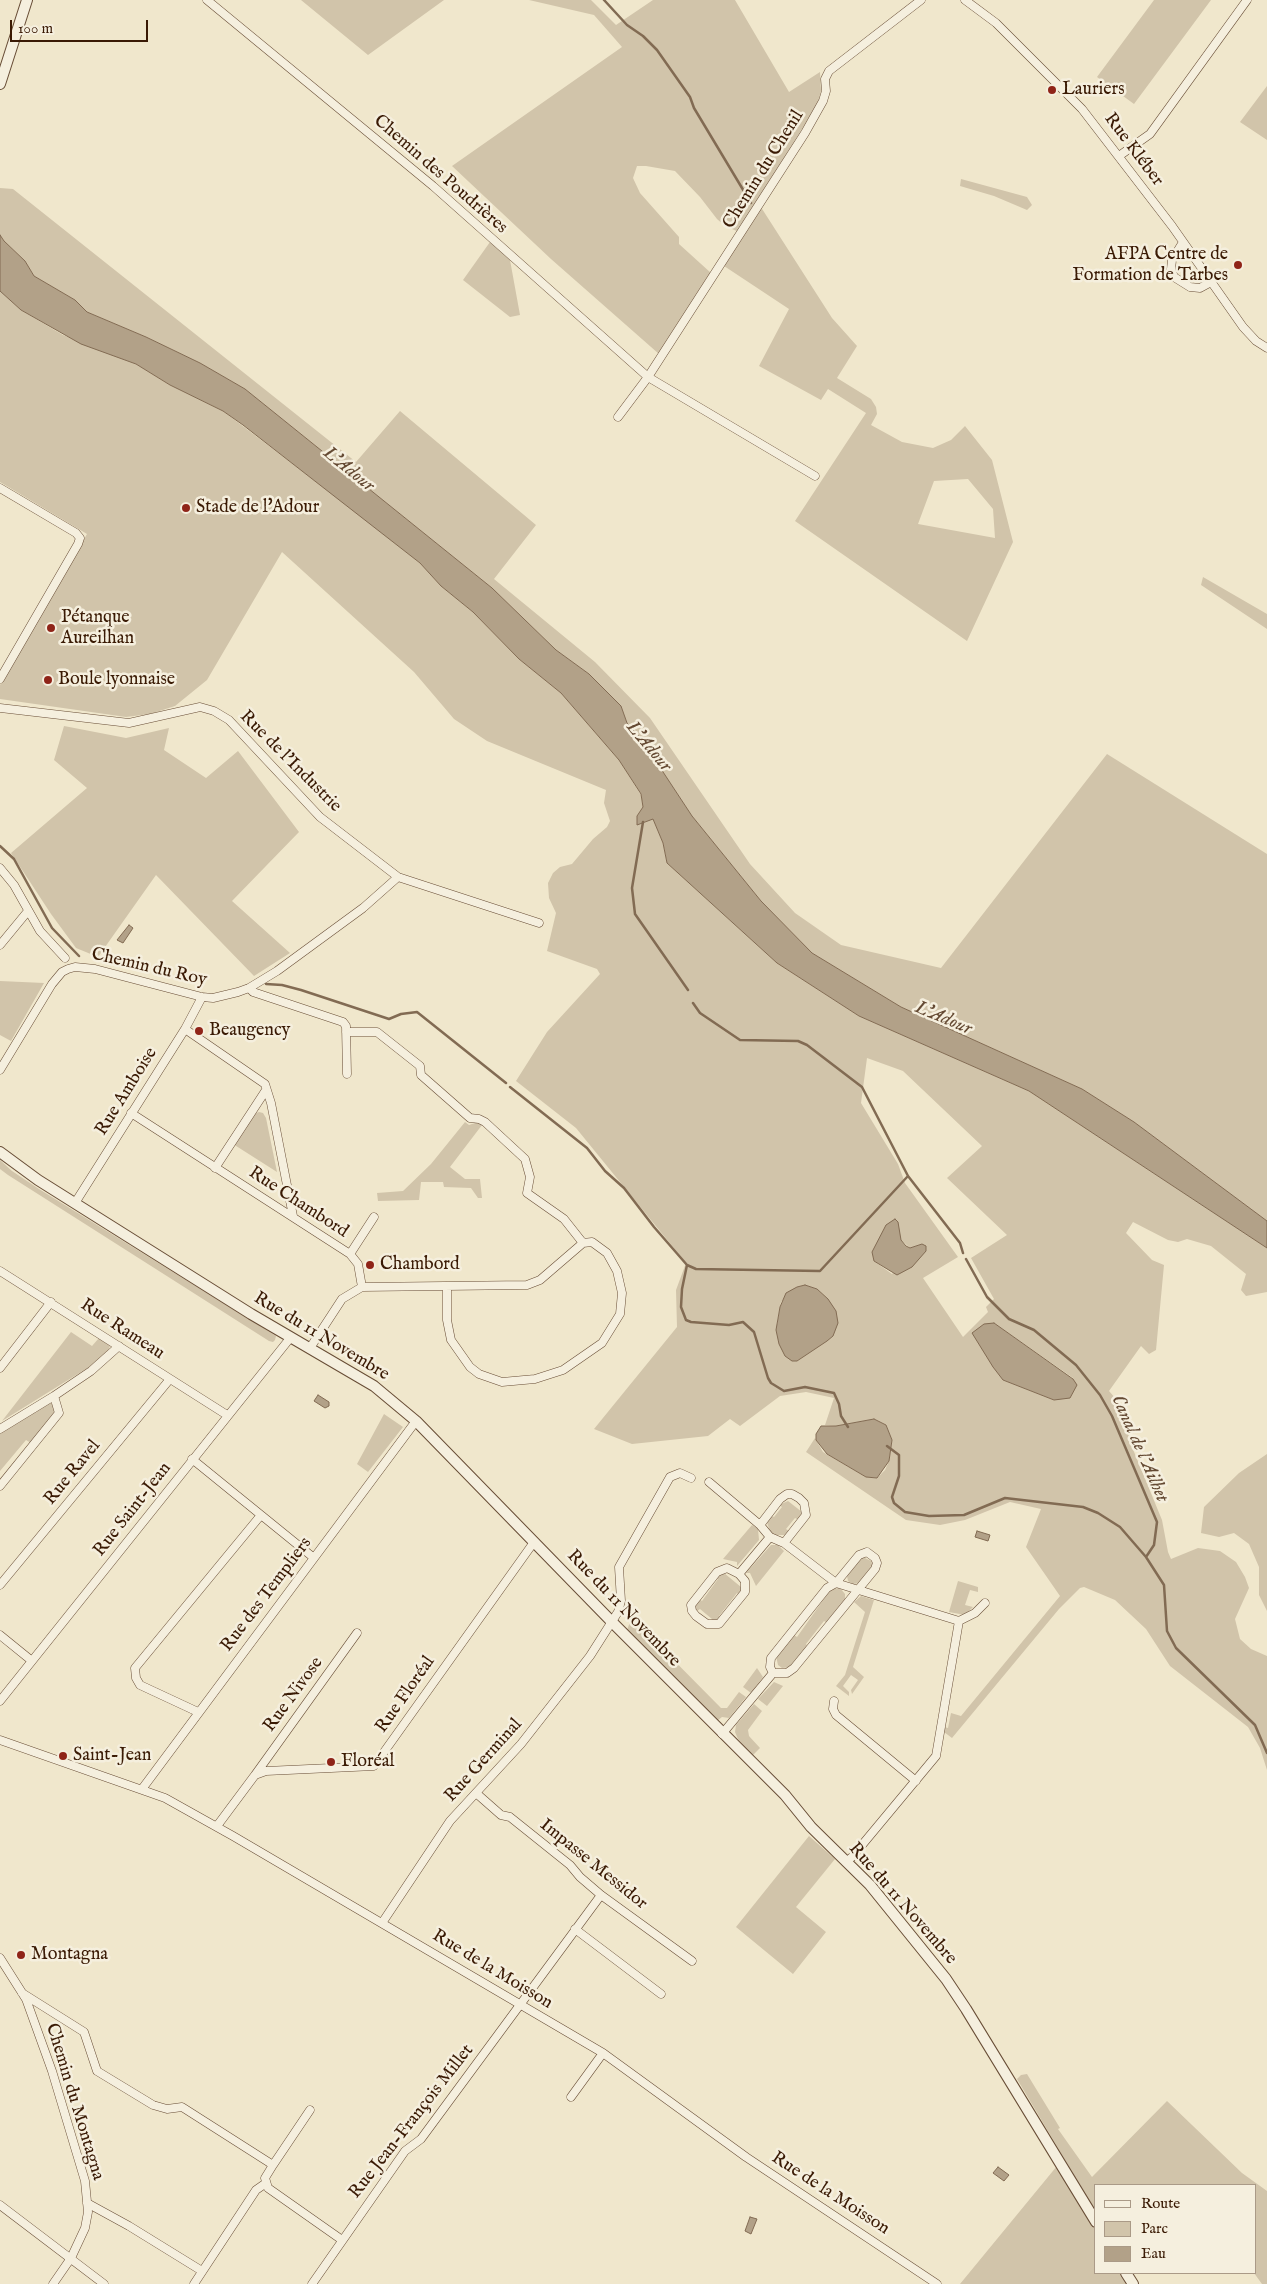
<!DOCTYPE html>
<html>
<head>
<meta charset="utf-8">
<style>
	body { margin:0 }
	#map { position:relative; width:1267px; height:2284px; overflow:hidden; background:#f0e7cc; font-family:"IM FELL English",serif }
	canvas { display:block }
	.legend { position:absolute; left:1094px; top:2184px; width:162px; height:90px; box-sizing:border-box; background:#f5efde; border:1px solid #aa9a87; margin:0; padding:6px 9px; list-style:none; font-size:15px; color:#3a1a04 }
	.legend li { display:flex; align-items:center; gap:10px; height:25px }
	.legend b { width:25px; border:1px solid #aa9a87 }
	.scale { position:absolute; left:10px; top:20px; width:138px; height:22px; box-sizing:border-box; border:2px solid #3a1a04; border-top:0; padding-left:6px; font-size:15px; line-height:18px; white-space:nowrap; color:#3a1a04; -webkit-text-stroke:4px #f5efde; paint-order:stroke }
</style>
</head>
<body>
<div id="map">
<canvas width="1267" height="2284"></canvas>
<ul class="legend">
<li><b style="height:6px;background:#f5efde"></b>Route</li>
<li><b style="height:14px;background:#d1c4aa"></b>Parc</li>
<li><b style="height:14px;background:#b2a188"></b>Eau</li>
</ul>
<div class="scale">100 m</div>
</div>
<script>
const ctx = document.querySelector('canvas').getContext('2d');
ctx.lineJoin = 'round';
function paint(path, color) { ctx.fillStyle = color; ctx.fill(path, 'evenodd'); }
const poly = rows => new Path2D(rows.map(r => 'M' + r).join(''));
function stroke(path, color, width, dash) { ctx.strokeStyle = color; ctx.lineWidth = width; ctx.lineCap = dash ? 'butt' : 'round'; ctx.setLineDash(dash || []); ctx.stroke(path); }
function drawText(font, color, halo, rows, align = 'center') {
  ctx.font = font + ' "IM FELL English",serif'; ctx.lineWidth = 5; ctx.setLineDash([]); ctx.textBaseline = 'middle'; ctx.strokeStyle = halo; ctx.fillStyle = color; for (const [text, x, y, turn = 0] of rows) {
    ctx.save(); ctx.translate(x, y); ctx.rotate((+turn || 0) * Math.PI / 180); ctx.textAlign = isNaN(turn) ? turn : align; if (halo) ctx.strokeText(text, 0, 0); ctx.fillText(text, 0, 0); ctx.restore();
  }
}
paint(poly([
	[301,0,444,0,368,55],
	[529,0,591,0,616,25,653,0,735,0,789,92,820,72,821,91,818,103,757,201,832,318,857,346,837,378,871,399,876,407,877,414,871,425,902,442,933,448,951,440,965,426,992,460,1013,542,967,641,795,521,866,413,828,389,821,400,759,366,789,309,718,262,739,232,725,226,717,219,700,197,675,171,646,166,637,166,633,178,640,193,679,237,679,244,711,273,659,354,551,259,452,166,622,47,594,15],
	[968,479,993,509,995,538,918,524,934,481],
	[1154,0,1211,0,1134,104,1097,77],
	[1267,86,1267,140,1240,122],
	[961,179,1027,197,1032,205,1027,210,994,196,960,186],
	[0,188,13,189,356,462,400,411,536,525,494,579,595,662,650,718,750,864,795,913,841,945,941,968,1107,754,1267,854,1267,1221,1134,1122,1082,1089,901,1007,812,953,761,901,692,816,642,740,627,723,621,706,589,674,556,650,492,588,245,389,200,363,146,337,87,312,75,300,34,276,25,261,4,241,0,235],
	[490,242,510,260,520,315,510,317,463,280],
	[0,291,21,310,63,335,136,364,170,385,223,411,343,502,420,563,441,586,473,612,519,659,561,693,619,760,641,795,643,807,637,816,643,823,653,818,663,843,667,863,777,963,859,1016,1029,1091,1267,1248,1267,1292,1246,1296,1241,1290,1246,1274,1211,1246,1187,1239,1178,1242,1168,1240,1133,1222,1126,1233,1152,1260,1164,1265,1156,1350,1149,1354,1141,1346,1109,1391,1116,1399,1126,1426,1132,1447,1162,1520,1168,1552,1171,1559,1198,1548,1220,1551,1236,1562,1245,1577,1249,1588,1235,1619,1240,1639,1251,1649,1267,1656,1267,1770,1260,1748,1248,1727,1170,1666,1146,1629,1115,1600,1084,1587,1080,1588,1059,1609,952,1738,944,1732,944,1727,948,1728,951,1713,961,1716,1060,1596,1026,1547,1041,1509,1010,1502,965,1520,940,1525,906,1520,806,1452,815,1438,823,1452,866,1477,877,1478,885,1470,889,1461,892,1440,886,1425,874,1419,836,1426,825,1425,834,1398,806,1392,780,1396,740,1426,730,1419,708,1436,632,1444,594,1429,677,1327,676,1290,686,1263,576,1128,516,1081,547,1032,600,974,597,969,547,951,556,913,549,898,548,883,553,873,560,867,572,864,593,839,607,827,610,821,604,803,606,790,487,741,454,719,414,672,282,552,207,680,175,706,150,714,126,717,0,699,0,685,87,534,0,482],
	[867,1058,903,1071,982,1146,947,1178,1007,1235,971,1258,994,1299,986,1307,988,1312,963,1337,923,1278,958,1257,905,1183,898,1164,861,1103],
	[901,1240,910,1248,922,1244,892,1274,874,1261],
	[805,1285,817,1289,828,1299,833,1336,797,1361,777,1334,777,1323,781,1302,797,1287],
	[994,1323,1073,1378,1054,1400,1003,1380],
	[1203,577,1267,614,1267,629,1201,585],
	[64,726,126,738,169,728,164,750,206,778,238,751,299,832,232,901,290,953,254,976,156,875,98,957,76,948,51,914,11,853,87,788,54,760],
	[0,981,44,983,11,1041,0,1035],
	[259,1112,263,1113,266,1118,277,1172,233,1144,254,1114],
	[465,1122,469,1125,478,1122,482,1125,450,1167,465,1179,480,1179,482,1198,478,1198,471,1188,444,1187,443,1182,421,1182,419,1200,378,1201,377,1193,403,1191,431,1164],
	[0,1160,12,1171,39,1189,273,1334,276,1336,275,1340,273,1342,269,1341,8,1175,0,1169],
	[71,1332,92,1346,99,1338,110,1346,108,1351,89,1367,2,1421],
	[48,1403,54,1404,56,1409,55,1414,31,1443,26,1440,0,1471,0,1433],
	[384,1414,403,1427,368,1472,357,1464],
	[1267,1454,1267,1611,1259,1595,1259,1567,1249,1544,1234,1533,1219,1537,1201,1533,1204,1507,1239,1473],
	[788,1501,802,1512,801,1516,799,1520,795,1518,786,1529,789,1531,785,1535,775,1535,771,1533,767,1523,770,1515,774,1517,782,1507,779,1505],
	[752,1525,758,1529,759,1540,737,1566,737,1562,723,1559],
	[771,1545,778,1545,784,1551,756,1586,750,1573,746,1573],
	[863,1557,871,1561,873,1566,861,1583,853,1584,848,1581,847,1576,859,1559],
	[724,1573,741,1587,742,1591,740,1596,737,1593,719,1616,721,1618,719,1621,710,1622,712,1619,700,1609,697,1611,694,1606,699,1599,702,1601,718,1579,716,1577],
	[958,1581,978,1587,978,1592,970,1590,965,1605,973,1607,965,1615,949,1612],
	[840,1588,845,1594,845,1601,827,1623,824,1621,806,1644,808,1647,791,1667,782,1668,778,1665,776,1656,794,1635,797,1637,831,1589],
	[861,1596,874,1600,853,1667,864,1677,852,1694,851,1690,858,1680,851,1675,843,1686,849,1692,849,1696,836,1686,845,1675,865,1612,854,1602],
	[635,1621,721,1708,727,1708,739,1692,746,1697,729,1718,722,1717,717,1721,627,1630,630,1622],
	[757,1668,763,1677,751,1693,743,1687],
	[774,1682,783,1686,767,1706,758,1699],
	[754,1704,762,1711,748,1730,749,1736,760,1748,752,1756,738,1739,735,1732,736,1725],
	[809,1836,835,1859,796,1907,826,1932,793,1974,736,1927],
	[1027,2074,1060,2128,1058,2129,1092,2177,1167,2101,1242,2173,1267,2191,1267,2284,1262,2284,1254,2273,1256,2185,1096,2185,1096,2212,1017,2079,1021,2075],
	[1057,2166,1096,2231,1096,2273,1120,2273,1128,2284,960,2284]
]), '#d1c4aa');
const water = poly([
	[0,235,4,241,25,261,34,276,75,300,87,312,146,337,200,363,245,389,492,588,556,650,589,674,621,706,627,723,642,740,692,816,761,901,812,953,901,1007,1082,1089,1134,1122,1267,1221,1267,1248,1029,1091,859,1016,777,963,667,863,663,843,653,819,637,825,637,816,643,807,641,794,619,760,561,693,519,659,473,612,441,586,420,563,243,425,223,411,170,385,136,364,81,344,21,310,0,291,0,235],
	[129,925,133,928,123,943,117,940,129,925],
	[895,1219,898,1222,901,1240,906,1246,910,1248,922,1244,926,1246,926,1251,912,1267,897,1275,874,1261,872,1252,886,1225,895,1219],
	[805,1285,817,1289,828,1299,836,1311,838,1323,833,1336,827,1341,797,1361,792,1361,785,1356,779,1344,776,1330,780,1307,786,1293,797,1287,805,1285],
	[994,1323,1073,1379,1077,1385,1070,1398,1054,1400,1003,1380,993,1367,972,1333,984,1324,994,1323],
	[318,1395,329,1402,329,1406,325,1408,314,1401,318,1395],
	[874,1419,886,1425,892,1440,889,1461,877,1478,866,1477,827,1454,816,1440,816,1434,821,1426,836,1426,874,1419],
	[977,1531,990,1535,988,1541,975,1537,977,1531],
	[998,2167,1009,2175,1004,2181,993,2173,998,2167],
	[750,2217,757,2219,751,2234,745,2231,750,2217]
]);
paint(water, '#b2a188');
stroke(water, '#826b53', 1);
stroke(poly([
	[604,0,627,25,643,36,657,50,690,97,694,108,751,203],
	[643,822,632,888,635,914,688,990],
	[0,846,14,859,52,928,79,956],
	[266,984,282,985,301,990,389,1019,401,1014,417,1012,506,1083],
	[693,1003,700,1013,740,1040,798,1041,807,1045,862,1087,908,1176,960,1243,963,1253],
	[510,1087,587,1148,605,1171,624,1188,654,1227,687,1265,696,1269,820,1271,908,1176],
	[966,1259,987,1297,1009,1319,1034,1330,1076,1365,1100,1395,1112,1416,1157,1522,1154,1545,1146,1557,1164,1585,1167,1631,1176,1648,1255,1725,1267,1753],
	[687,1265,682,1289,681,1307,686,1320,691,1322,729,1325,743,1322,754,1332,768,1378,771,1383,784,1391,805,1387,834,1393,839,1404,841,1416,848,1427],
	[887,1446,899,1455,899,1476,892,1497,894,1503,905,1512,929,1516,964,1515,1005,1498,1083,1507,1098,1513,1120,1527,1146,1557]
]), '#826b53', 2.5);
const minor = poly([
	[207,0,433,186,648,377,815,476],
	[965,0,996,23,1082,109,1172,226,1243,327,1256,341,1267,348],
	[1119,156,1150,134,1247,0],
	[1183,242,1172,260,1171,269,1174,277,1190,287,1200,288,1211,282],
	[618,417,648,377,805,133,823,101,826,91,825,79,829,71,921,0],
	[0,488,76,533,80,538,78,544,0,679],
	[0,708,129,723,200,707,214,711,229,720,320,817,398,877,539,923],
	[0,868,14,885,40,931,65,958],
	[0,945,28,911],
	[249,988,253,992,343,1022,346,1026,347,1074],
	[185,1029,265,1084,271,1103,293,1216],
	[346,1032,377,1032,420,1066,421,1075,470,1118,479,1119,485,1122,525,1159,530,1177,527,1193,564,1219,583,1243],
	[0,1070,52,984,62,972,68,969,75,967,95,969,202,997,213,998,238,992,249,988,277,971,363,908,398,877],
	[131,1113,350,1254,358,1264,362,1287,342,1299,310,1348],
	[215,1168,266,1090],
	[75,1203,185,1029,202,997],
	[350,1254,374,1217],
	[0,1271,227,1415],
	[362,1287,527,1285,540,1280,583,1243,592,1242,607,1253,617,1271,622,1293,620,1314,602,1343,563,1370,535,1379,502,1382,479,1374,470,1367,451,1340,447,1320,447,1286],
	[0,1368,51,1302],
	[0,1429,54,1396],
	[192,1459,314,1558],
	[709,1482,760,1525,770,1537,784,1543,836,1583,959,1621,936,1756,852,1857,846,1862],
	[0,1486,59,1413,54,1396,91,1371,119,1346],
	[760,1525,780,1499,787,1494,792,1494,799,1498,804,1503,806,1515,784,1543],
	[867,1552,875,1558,877,1563,875,1569,794,1668,787,1673,773,1673,770,1667,771,1658,827,1588,836,1583,859,1555,867,1552],
	[739,1574,727,1568,717,1572,691,1605,692,1611,696,1616,707,1624,719,1624,745,1592,745,1581,739,1574,770,1537],
	[0,1585,170,1379],
	[959,1621,975,1613,985,1603],
	[0,1635,32,1661],
	[0,1701,291,1337],
	[834,1701,833,1709,836,1715,916,1781],
	[198,1712,140,1685,136,1678,135,1668,261,1515],
	[722,1734,773,1673],
	[0,1740,165,1798,233,1836,603,2053,746,2157,937,2284],
	[255,1775,357,1633],
	[142,1789,416,1421],
	[476,1793,501,1815,510,1817,570,1865,580,1877,601,1895,692,1961],
	[217,1826,255,1775,266,1771,374,1766,534,1542],
	[382,1923,450,1821,521,1744,590,1656,618,1612,621,1601,619,1567,670,1477,680,1473,691,1478],
	[575,1929,661,1994],
	[0,1958,26,1999,52,2071,85,2181,88,2212,85,2228,71,2258,53,2284],
	[22,1993,84,2032,97,2071,153,2105,167,2109,182,2107,273,2165,265,2178,268,2188,342,2240],
	[571,2097,603,2053],
	[273,2165,310,2110],
	[87,2203,129,2226,202,2271],
	[0,2205,104,2284],
	[194,2284,256,2190,266,2183],
	[312,2284,405,2151,421,2139,601,1895]
]);
const tertiary = poly([
	[0,84,27,0],
	[0,1152,38,1180,251,1314,374,1386,416,1421,611,1621,785,1795,811,1827,870,1885,946,1979,966,2009,1096,2222],
	[1126,2273,1133,2284]
]);
stroke(minor, '#684d36', 9);
stroke(tertiary, '#684d36', 12);
stroke(minor, '#f5efde', 8);
stroke(tertiary, '#f5efde', 10);
for (const [x, y, r, color] of [
	[1052,90,5,"#8f2418"],
	[1238,265,5,"#8f2418"],
	[186,508,5,"#8f2418"],
	[51,628,5,"#8f2418"],
	[48,680,5,"#8f2418"],
	[199,1031,5,"#8f2418"],
	[370,1265,5,"#8f2418"],
	[63,1756,5,"#8f2418"],
	[331,1762,5,"#8f2418"],
	[21,1955,5,"#8f2418"]
]) { const dot = new Path2D(); dot.arc(x, y, r, 0, 2 * Math.PI); ctx.fillStyle = color; ctx.fill(dot); stroke(dot, '#f5efde', 2); }
drawText('18px', '#3a1a04', '#f5efde', [
	["Lauriers",1062,90],
	["AFPA Centre de",1228,255,"right"],
	["Formation de Tarbes",1228,276,"right"],
	["Stade de l'Adour",196,508],
	["Pétanque",61,618],
	["Aureilhan",61,639],
	["Boule lyonnaise",58,680],
	["Beaugency",209,1031],
	["Chambord",380,1265],
	["Saint-Jean",73,1756],
	["Floréal",341,1762],
	["Montagna",31,1955]
], 'left');
drawText('18px', '#3a1a04', '#f5efde', [
	["Rue Kléber",1133,150,53],
	["Chemin du Chenil",764,170,-58],
	["Chemin des Poudrières",440,175,41],
	["Rue de l'Industrie",290,762,45],
	["Chemin du Roy",149,968,13],
	["Rue Amboise",127,1092,-58],
	["Rue Chambord",298,1203,33],
	["Rue Rameau",122,1330,33],
	["Rue du 11 Novembre",321,1337,31],
	["Rue Ravel",73,1473,-51],
	["Rue Saint-Jean",133,1510,-52],
	["Rue des Templiers",267,1595,-53],
	["Rue du 11 Novembre",623,1609,46],
	["Rue Nivose",294,1695,-54],
	["Rue Floréal",406,1695,-55],
	["Rue Germinal",484,1761,-48],
	["Impasse Messidor",593,1865,39],
	["Rue du 11 Novembre",902,1904,49],
	["Rue de la Moisson",492,1970,31],
	["Chemin du Montagna",74,2102,73],
	["Rue Jean-François Millet",412,2122,-52],
	["Rue de la Moisson",830,2194,33]
]);
drawText('italic 19px', '#644932', '#f5efde', [
	["L'Adour",348,470,39],
	["L'Adour",648,747,50],
	["L'Adour",943,1019,23],
	["Canal de l'Ailhet",1139,1449,66]
]);
</script>
</body>
</html>
